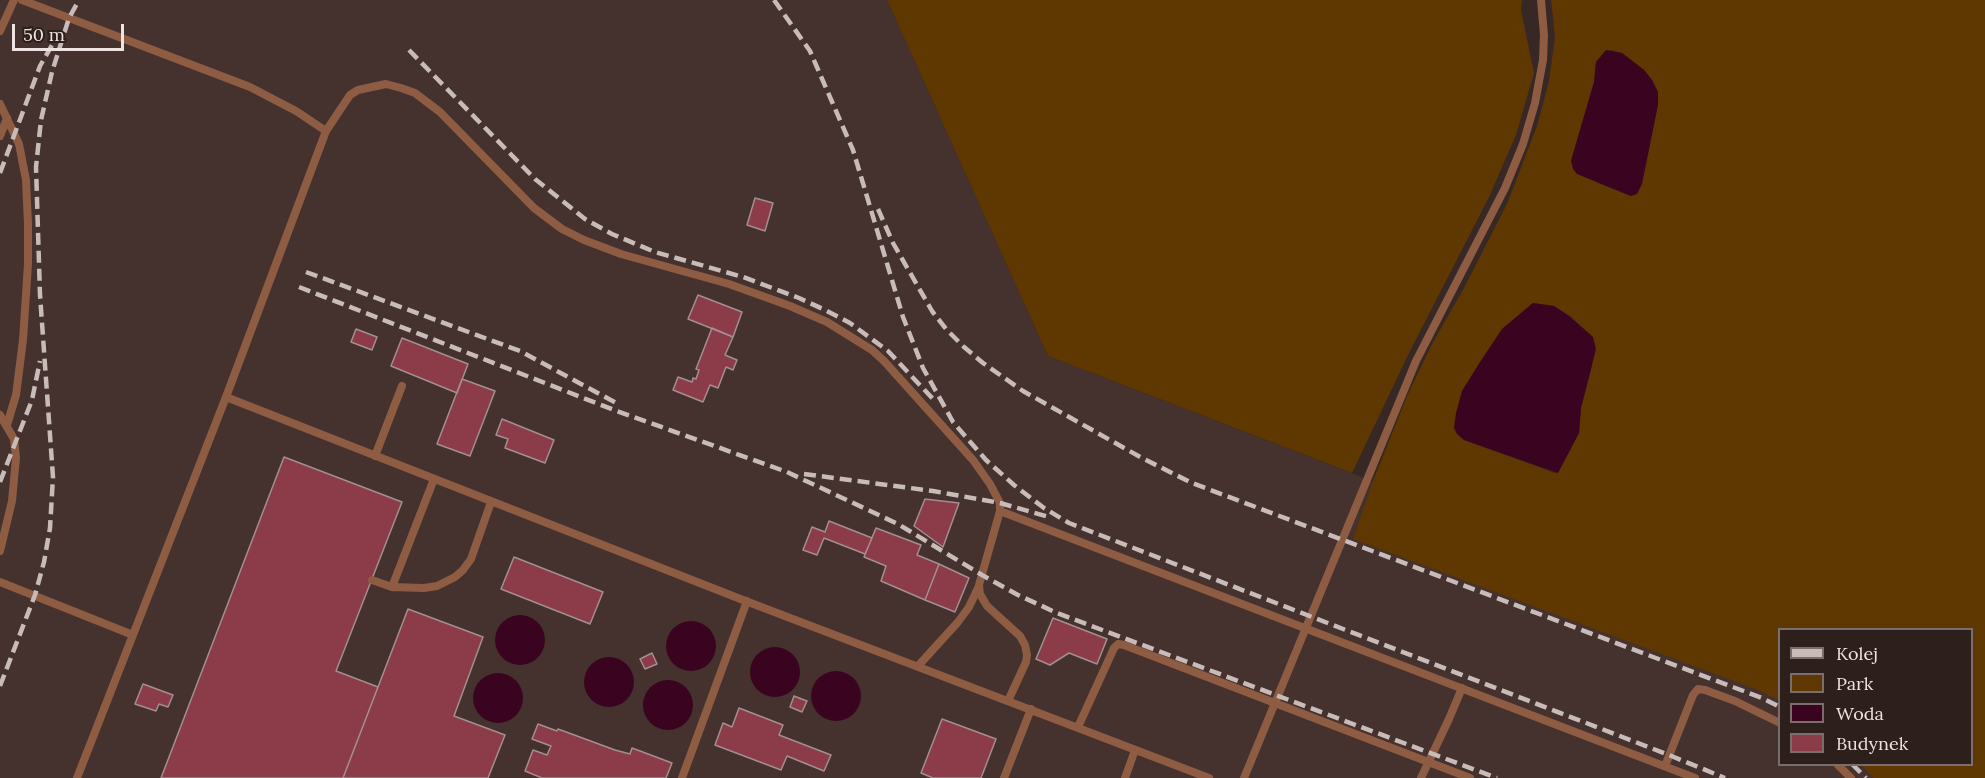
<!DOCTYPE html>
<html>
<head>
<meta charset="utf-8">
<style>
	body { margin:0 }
	#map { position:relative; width:1985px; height:778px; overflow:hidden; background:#372826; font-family:Lora,serif }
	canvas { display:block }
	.legend { position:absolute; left:1778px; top:628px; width:195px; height:138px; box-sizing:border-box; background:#2d1f1c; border:2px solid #7a6d6b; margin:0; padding:8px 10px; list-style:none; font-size:18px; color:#ede3e1 }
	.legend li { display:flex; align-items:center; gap:12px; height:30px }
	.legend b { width:30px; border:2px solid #7a6d6b }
	.scale { position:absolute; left:12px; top:24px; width:112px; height:27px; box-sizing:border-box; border:3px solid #ede3e1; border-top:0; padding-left:8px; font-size:18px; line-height:21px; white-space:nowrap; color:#ede3e1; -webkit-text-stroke:4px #2d1f1c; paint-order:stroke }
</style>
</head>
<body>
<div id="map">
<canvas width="1985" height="778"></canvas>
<ul class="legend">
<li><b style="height:8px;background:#c8bcba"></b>Kolej</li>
<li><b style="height:16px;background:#5f3700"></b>Park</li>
<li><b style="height:16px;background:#3a0421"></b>Woda</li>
<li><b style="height:16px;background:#8c3b49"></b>Budynek</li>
</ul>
<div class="scale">50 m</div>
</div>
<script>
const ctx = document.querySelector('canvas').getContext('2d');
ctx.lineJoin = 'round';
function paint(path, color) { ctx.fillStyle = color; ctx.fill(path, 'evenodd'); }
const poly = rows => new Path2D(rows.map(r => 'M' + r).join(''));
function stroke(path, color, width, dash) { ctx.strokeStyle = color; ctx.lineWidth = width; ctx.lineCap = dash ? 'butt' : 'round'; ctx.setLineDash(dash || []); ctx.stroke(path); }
paint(poly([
	[0,0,887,0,1048,356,1779,638,1780,764,1972,764,1985,717,1985,778,0,778]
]), '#45312d');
paint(poly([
	[887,0,1522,0,1521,10,1534,73,1516,135,1489,197,1409,353,1352,473,1048,356],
	[1551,0,1985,0,1985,778,1873,778,1862,765,1972,764,1972,630,1780,630,1779,700,1758,690,1353,539,1373,481,1408,394,1432,344,1464,288,1507,204,1537,126,1549,81,1555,37],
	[1611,50,1622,53,1644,70,1652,80,1658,92,1658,105,1631,196,1598,183,1571,161,1594,82,1596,62],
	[1533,303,1554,306,1570,316,1593,337,1592,366,1581,408,1579,433,1558,472,1555,473,1464,440,1462,391,1502,329]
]), '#5f3700');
paint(poly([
	[1606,50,1622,53,1644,70,1652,80,1658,92,1658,105,1642,184,1637,194,1631,196,1577,174,1573,169,1571,161,1594,82,1596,62],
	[1533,303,1554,306,1569,316,1593,337,1596,349,1581,408,1579,433,1558,473,1464,440,1457,434,1454,428,1456,413,1462,391,1480,362,1502,329],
	'495 640a25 25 0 1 1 50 0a25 25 0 1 1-50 0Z',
	'666 646a25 25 0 1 1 50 0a25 25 0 1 1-50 0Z',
	'750 672a25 25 0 1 1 50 0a25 25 0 1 1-50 0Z',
	'584 682a25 25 0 1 1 50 0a25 25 0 1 1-50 0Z',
	'811 696a25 25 0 1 1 50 0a25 25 0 1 1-50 0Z',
	'473 698a25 25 0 1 1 50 0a25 25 0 1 1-50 0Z',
	'643 705a25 25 0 1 1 50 0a25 25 0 1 1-50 0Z'
]), '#3a0421');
const building = poly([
	[755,198,773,203,765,231,747,225,755,198],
	[698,295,742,312,733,337,688,319,698,295],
	[712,328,733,337,725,355,737,360,733,370,726,367,718,388,710,385,703,402,673,390,678,377,692,382,693,378,696,379,699,370,696,369,712,328],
	[356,329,377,337,372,350,351,342,356,329],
	[402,338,468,364,457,393,391,366,402,338],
	[462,379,495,391,470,456,437,444,462,379],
	[502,419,554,440,545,463,505,448,508,439,496,435,502,419],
	[284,457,402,502,336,671,378,687,343,778,161,778,284,457],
	[925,499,959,503,943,547,914,526,925,499],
	[829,521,872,538,865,554,824,538,817,555,803,550,812,527,825,532,829,521],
	[876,528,921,545,917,555,939,564,925,600,881,581,886,566,864,557,876,528],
	[514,557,603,592,590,624,501,589,514,557],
	[939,564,969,578,955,612,925,600,939,564],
	[408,609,483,637,454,716,505,735,488,778,343,778,408,609],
	[1053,618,1107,639,1097,664,1069,653,1050,665,1036,659,1053,618],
	[652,653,657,664,645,669,640,659,652,653],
	[143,684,173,695,168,707,159,704,156,711,135,704,143,684],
	[794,696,807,701,802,712,790,707,794,696],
	[739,708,783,725,779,735,831,755,824,771,787,756,781,770,715,745,723,723,732,727,739,708],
	[942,719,996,739,981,778,933,778,921,773,942,719],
	[538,724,557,731,558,729,615,750,630,754,632,748,672,763,666,778,542,778,525,771,533,750,547,755,551,746,532,739,538,724]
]);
paint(building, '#8c3b49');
stroke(building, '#a28f91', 1.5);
stroke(poly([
	[22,0,250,87,296,111,326,131,226,397,77,778],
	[0,31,14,0],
	[0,104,19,144,26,180,28,224,28,264,23,340,16,395,7,425],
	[326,131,350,95,358,90,386,84,401,88,415,93,440,112,534,208,562,229,584,240,621,254,729,284,790,306,827,322,872,350,884,361,973,460,990,484,1000,503,1000,511,979,585,980,594,987,606,1020,636,1025,645,1027,655,1026,662,1008,701],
	[0,136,7,118],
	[226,397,743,600,1209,778],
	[0,415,14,439,16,458,12,501,0,551],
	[375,456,402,386],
	[1000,511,1695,778],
	[372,580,392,587,424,588,437,586,455,577,463,570,471,559,491,502],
	[0,582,133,635],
	[392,587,434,479],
	[918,666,958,622,969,607,979,586],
	[1078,727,1114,648,1118,644,1124,645,1470,778],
	[1837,764,1851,778],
	[1665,766,1693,695,1698,689,1705,690,1735,701,1780,723],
	[682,778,747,601],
	[1004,778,1031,709],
	[1125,778,1135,750],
	[1244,778,1416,361,1505,188,1523,144,1535,103,1543,60,1544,35,1541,0],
	[1421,778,1449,719,1462,688]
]), '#8e5c42', 8);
stroke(poly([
	[774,0,810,51,853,150,903,317,923,368,953,422,986,460,1014,485,1044,508,1069,523,1669,755,1725,778],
	[409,50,535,179,585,219,612,234,655,252,743,277,799,298,825,310,850,323,888,351,933,399],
	[0,173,40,66,59,33],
	[878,209,893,243,932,311,946,329,964,347,983,363,1023,391,1142,458,1192,483,1762,698,1780,707],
	[306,272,520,351,620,405],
	[299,287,614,410,787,472,898,524,982,575,1018,595,1057,613,1497,778],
	[804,474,933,491,1000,503,1049,517],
	[0,482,32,400,40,361],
	[0,686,35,595,44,562,50,528,53,477,40,295,36,167,41,120,52,72,69,18,79,0],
	[1852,764,1866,778]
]), '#c8bcba', 4.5, [12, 6]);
</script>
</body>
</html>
